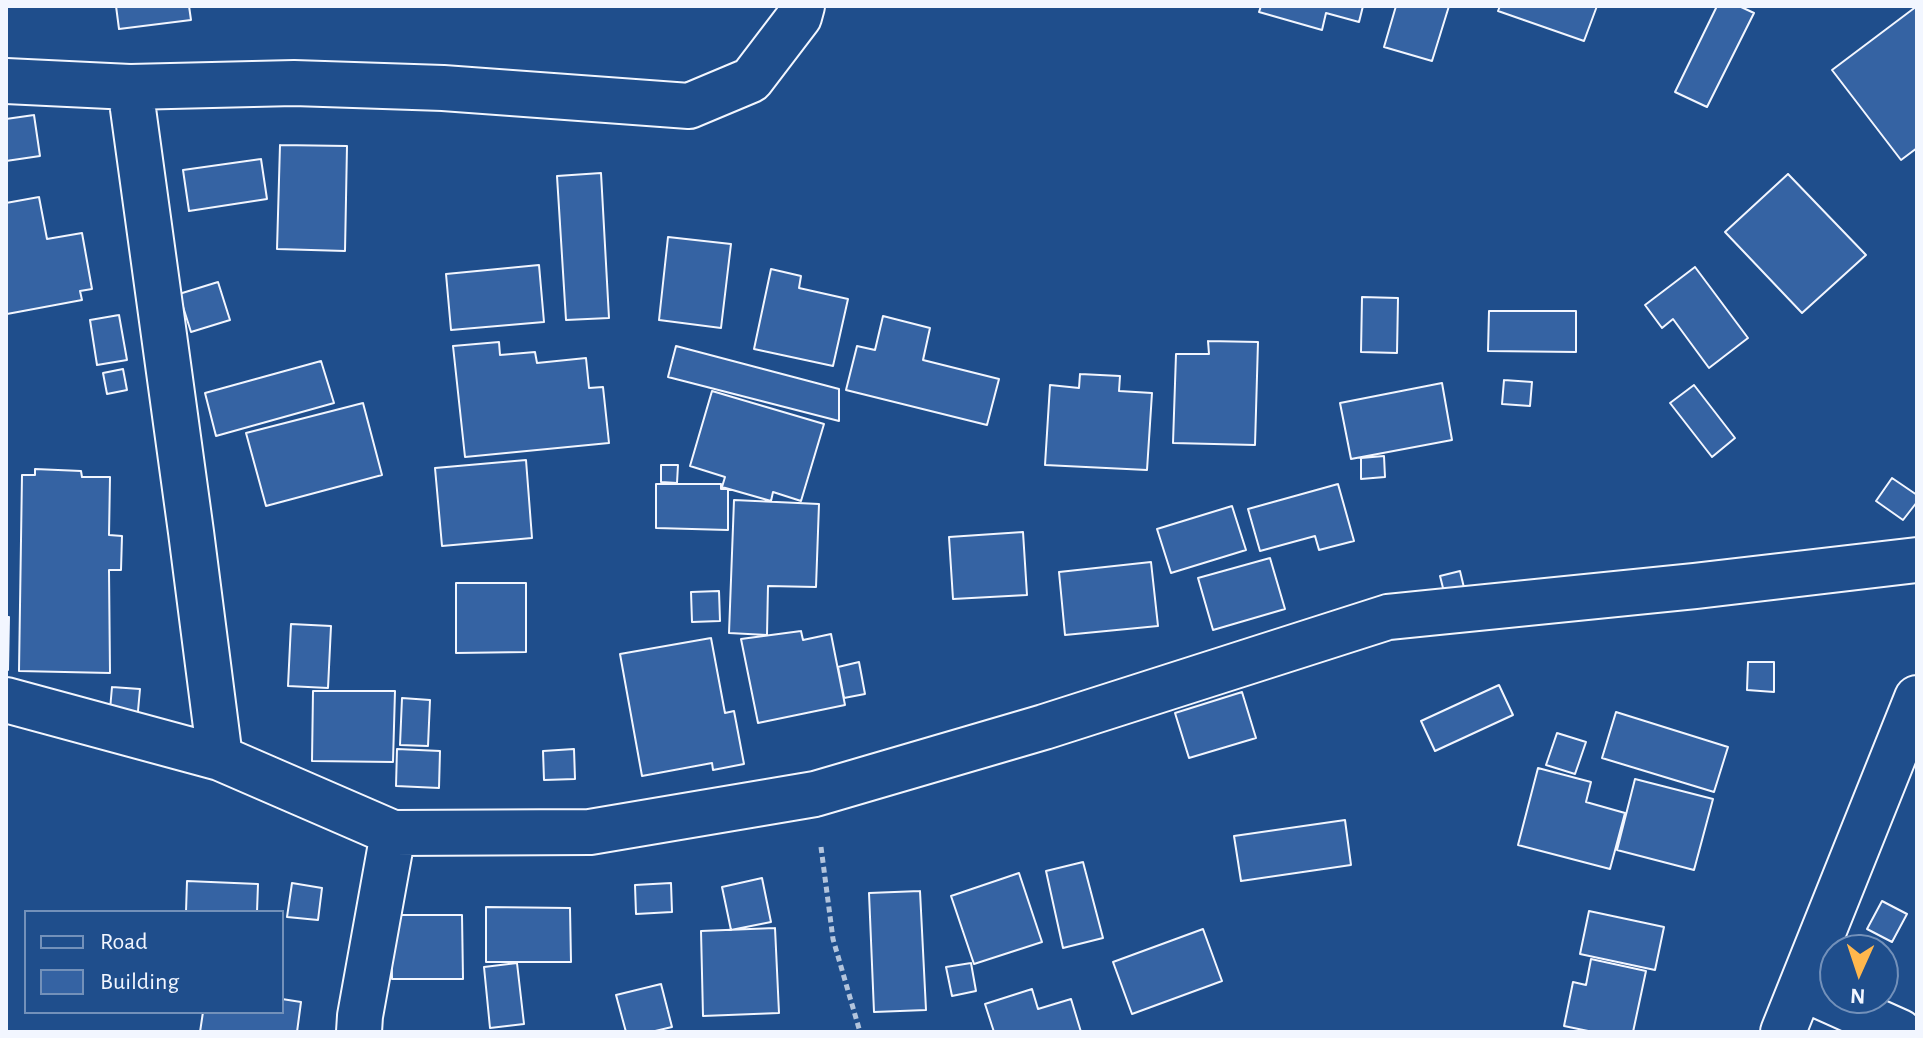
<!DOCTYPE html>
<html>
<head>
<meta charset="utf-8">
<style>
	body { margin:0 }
	#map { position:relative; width:1923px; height:1038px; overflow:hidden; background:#1f4e8c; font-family:"Alegreya Sans",sans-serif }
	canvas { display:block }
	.frame { position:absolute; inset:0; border:8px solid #f2f6ff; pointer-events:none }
	.legend { position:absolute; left:24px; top:910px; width:260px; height:104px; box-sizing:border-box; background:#1f4e8c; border:2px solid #7391ba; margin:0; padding:10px 14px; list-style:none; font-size:24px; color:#f2f6ff }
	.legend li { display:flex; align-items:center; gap:16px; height:40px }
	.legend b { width:40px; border:2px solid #7391ba }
	.north { position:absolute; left:1819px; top:934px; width:80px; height:80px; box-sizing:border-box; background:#1f4e8c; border:2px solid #7391ba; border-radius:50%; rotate:183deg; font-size:22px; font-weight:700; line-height:32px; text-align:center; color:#f2f6ff }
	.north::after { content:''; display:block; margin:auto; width:28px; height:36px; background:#ffb74d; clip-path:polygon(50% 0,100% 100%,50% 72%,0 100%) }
</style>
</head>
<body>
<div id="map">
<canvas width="1923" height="1038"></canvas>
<div class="frame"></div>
<ul class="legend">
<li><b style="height:10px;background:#1f4e8c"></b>Road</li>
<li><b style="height:22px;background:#3563a3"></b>Building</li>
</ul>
<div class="north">N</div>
</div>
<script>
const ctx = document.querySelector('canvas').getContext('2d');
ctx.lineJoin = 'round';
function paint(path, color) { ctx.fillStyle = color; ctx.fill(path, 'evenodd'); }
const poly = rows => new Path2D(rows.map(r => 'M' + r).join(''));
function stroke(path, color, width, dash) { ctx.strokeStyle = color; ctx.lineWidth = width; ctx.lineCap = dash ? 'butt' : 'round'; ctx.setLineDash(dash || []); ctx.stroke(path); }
const building = poly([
	[116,6,189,6,191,20,119,29,116,6],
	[1261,6,1363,6,1359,22,1326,13,1322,30,1259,12,1261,6],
	[1396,6,1449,6,1432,61,1384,47,1396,6],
	[1500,6,1597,6,1584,41,1498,11,1500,6],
	[1717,6,1739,6,1754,13,1707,107,1675,92,1717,6],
	[1917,6,1917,148,1901,160,1832,70,1917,6],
	[34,115,40,156,6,161,6,119,34,115],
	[280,145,347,146,345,251,277,249,280,145],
	[261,159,267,199,189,211,183,170,261,159],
	[601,173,609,318,566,320,557,176,601,173],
	[1788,174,1866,255,1802,313,1725,232,1788,174],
	[39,197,47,239,82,233,92,289,80,291,82,300,7,314,6,203,39,197],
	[668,237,731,244,721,328,659,320,668,237],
	[539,265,544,322,451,330,446,274,539,265],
	[1695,267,1748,338,1709,368,1673,319,1662,328,1645,305,1695,267],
	[771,269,801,276,799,288,848,299,833,366,754,349,771,269],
	[218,282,230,320,191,332,179,294,218,282],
	[1362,297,1398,298,1397,353,1361,352,1362,297],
	[1489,311,1576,311,1576,352,1488,351,1489,311],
	[119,315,127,360,97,365,90,320,119,315],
	[883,316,930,328,923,360,999,379,987,425,846,390,857,346,875,350,883,316],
	[1208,341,1258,342,1255,445,1173,443,1176,354,1209,354,1208,341],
	[499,342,500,355,535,352,537,363,586,358,589,388,603,387,609,443,465,457,453,346,499,342],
	[676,346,839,389,839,421,668,377,676,346],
	[321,361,334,403,216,436,205,393,321,361],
	[123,369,127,390,107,394,103,373,123,369],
	[1080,374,1120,376,1119,391,1152,393,1147,470,1045,465,1050,385,1079,388,1080,374],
	[1504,380,1532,382,1530,406,1502,404,1504,380],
	[1442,383,1452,440,1351,459,1340,403,1442,383],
	[1694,385,1735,438,1712,457,1670,403,1694,385],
	[712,391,824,424,801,501,773,492,771,501,722,487,725,477,690,466,712,391],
	[363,403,382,475,266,506,246,433,363,403],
	[1384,456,1385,477,1361,479,1361,458,1384,456],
	[526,460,532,538,442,546,435,468,526,460],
	[661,465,678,465,677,483,661,482,661,465],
	[35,469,81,471,82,477,110,477,109,535,122,536,121,570,109,570,110,673,19,671,22,475,35,475,35,469],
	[1892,478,1917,495,1917,502,1903,520,1876,501,1892,478],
	[656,484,721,484,721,489,728,489,728,530,656,528,656,484],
	[1338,484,1354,541,1319,550,1315,536,1260,551,1248,509,1338,484],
	[734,500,819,504,816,587,768,586,767,635,729,633,734,500],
	[1232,506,1246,550,1171,573,1157,529,1232,506],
	[1023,532,1027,595,953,599,949,537,1023,532],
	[1270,558,1285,609,1213,630,1198,578,1270,558],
	[1151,562,1158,626,1065,635,1059,572,1151,562],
	[1460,571,1467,600,1447,604,1440,576,1460,571],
	[456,583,526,583,526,652,456,653,456,583],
	[719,591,720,621,692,622,691,592,719,591],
	[6,617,9,617,8,670,6,670,6,617],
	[291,624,331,626,328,688,288,686,291,624],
	[801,631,803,640,831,634,845,705,758,723,741,639,801,631],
	[711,638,725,713,734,711,744,764,713,770,712,763,642,776,620,654,711,638],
	[859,662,865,694,844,698,838,667,859,662],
	[1748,662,1774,662,1774,692,1747,690,1748,662],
	[1499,685,1513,715,1435,751,1421,721,1499,685],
	[112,687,140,689,137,722,109,721,112,687],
	[313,691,395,691,393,762,312,761,313,691],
	[1242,692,1256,738,1189,758,1175,713,1242,692],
	[402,698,430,700,428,746,400,745,402,698],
	[1616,712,1728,747,1714,792,1602,758,1616,712],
	[1557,733,1586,742,1575,774,1546,765,1557,733],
	[397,749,440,751,439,788,396,786,397,749],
	[574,749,575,779,544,780,543,751,574,749],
	[1538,768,1591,782,1586,802,1625,813,1610,869,1518,845,1538,768],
	[1635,779,1713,799,1694,870,1617,850,1635,779],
	[1345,820,1351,865,1241,881,1234,836,1345,820],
	[1083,862,1103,938,1063,948,1046,871,1083,862],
	[1019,873,1042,942,974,964,951,896,1019,873],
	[762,878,771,922,731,930,722,887,762,878],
	[187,881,258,884,257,912,186,912,187,881],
	[292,883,322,888,318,920,287,917,292,883],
	[671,883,672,912,636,914,635,885,671,883],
	[920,891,926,1010,874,1012,869,893,920,891],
	[1882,901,1907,914,1892,942,1867,929,1882,901],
	[486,907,570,908,571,962,486,962,486,907],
	[1589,911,1664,927,1655,970,1580,954,1589,911],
	[391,915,462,915,463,979,392,979,391,915],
	[775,928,779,1013,703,1016,701,931,775,928],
	[1203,929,1222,981,1132,1014,1113,962,1203,929],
	[1591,959,1646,971,1633,1032,1593,1032,1564,1026,1573,982,1586,985,1591,959],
	[517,963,524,1024,490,1028,484,967,517,963],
	[971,963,976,991,952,996,946,967,971,963],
	[661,984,672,1027,651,1032,626,1032,616,995,661,984],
	[1032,989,1038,1009,1071,999,1081,1032,994,1032,985,1004,1032,989],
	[282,999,301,1002,297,1032,200,1032,203,1012,282,1012,282,999]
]);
paint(building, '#3563a3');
stroke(building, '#f2f6ff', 2);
const minor = poly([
	[6,81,130,87,294,83,443,88,689,106,751,80,799,17,802,6],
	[130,87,191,532,220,758],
	[6,700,220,758,393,833,590,832,815,794,1044,727,1388,617,1695,586,1917,560],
	[1802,988,1900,1032],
	[359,1032,360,1016,393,833],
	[1783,1032,1917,698]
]);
stroke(minor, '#f2f6ff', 48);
stroke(poly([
	[821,847,833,939,860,1032]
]), '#b3c4dc', 5, [6, 4]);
stroke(minor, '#1f4e8c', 44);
</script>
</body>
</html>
